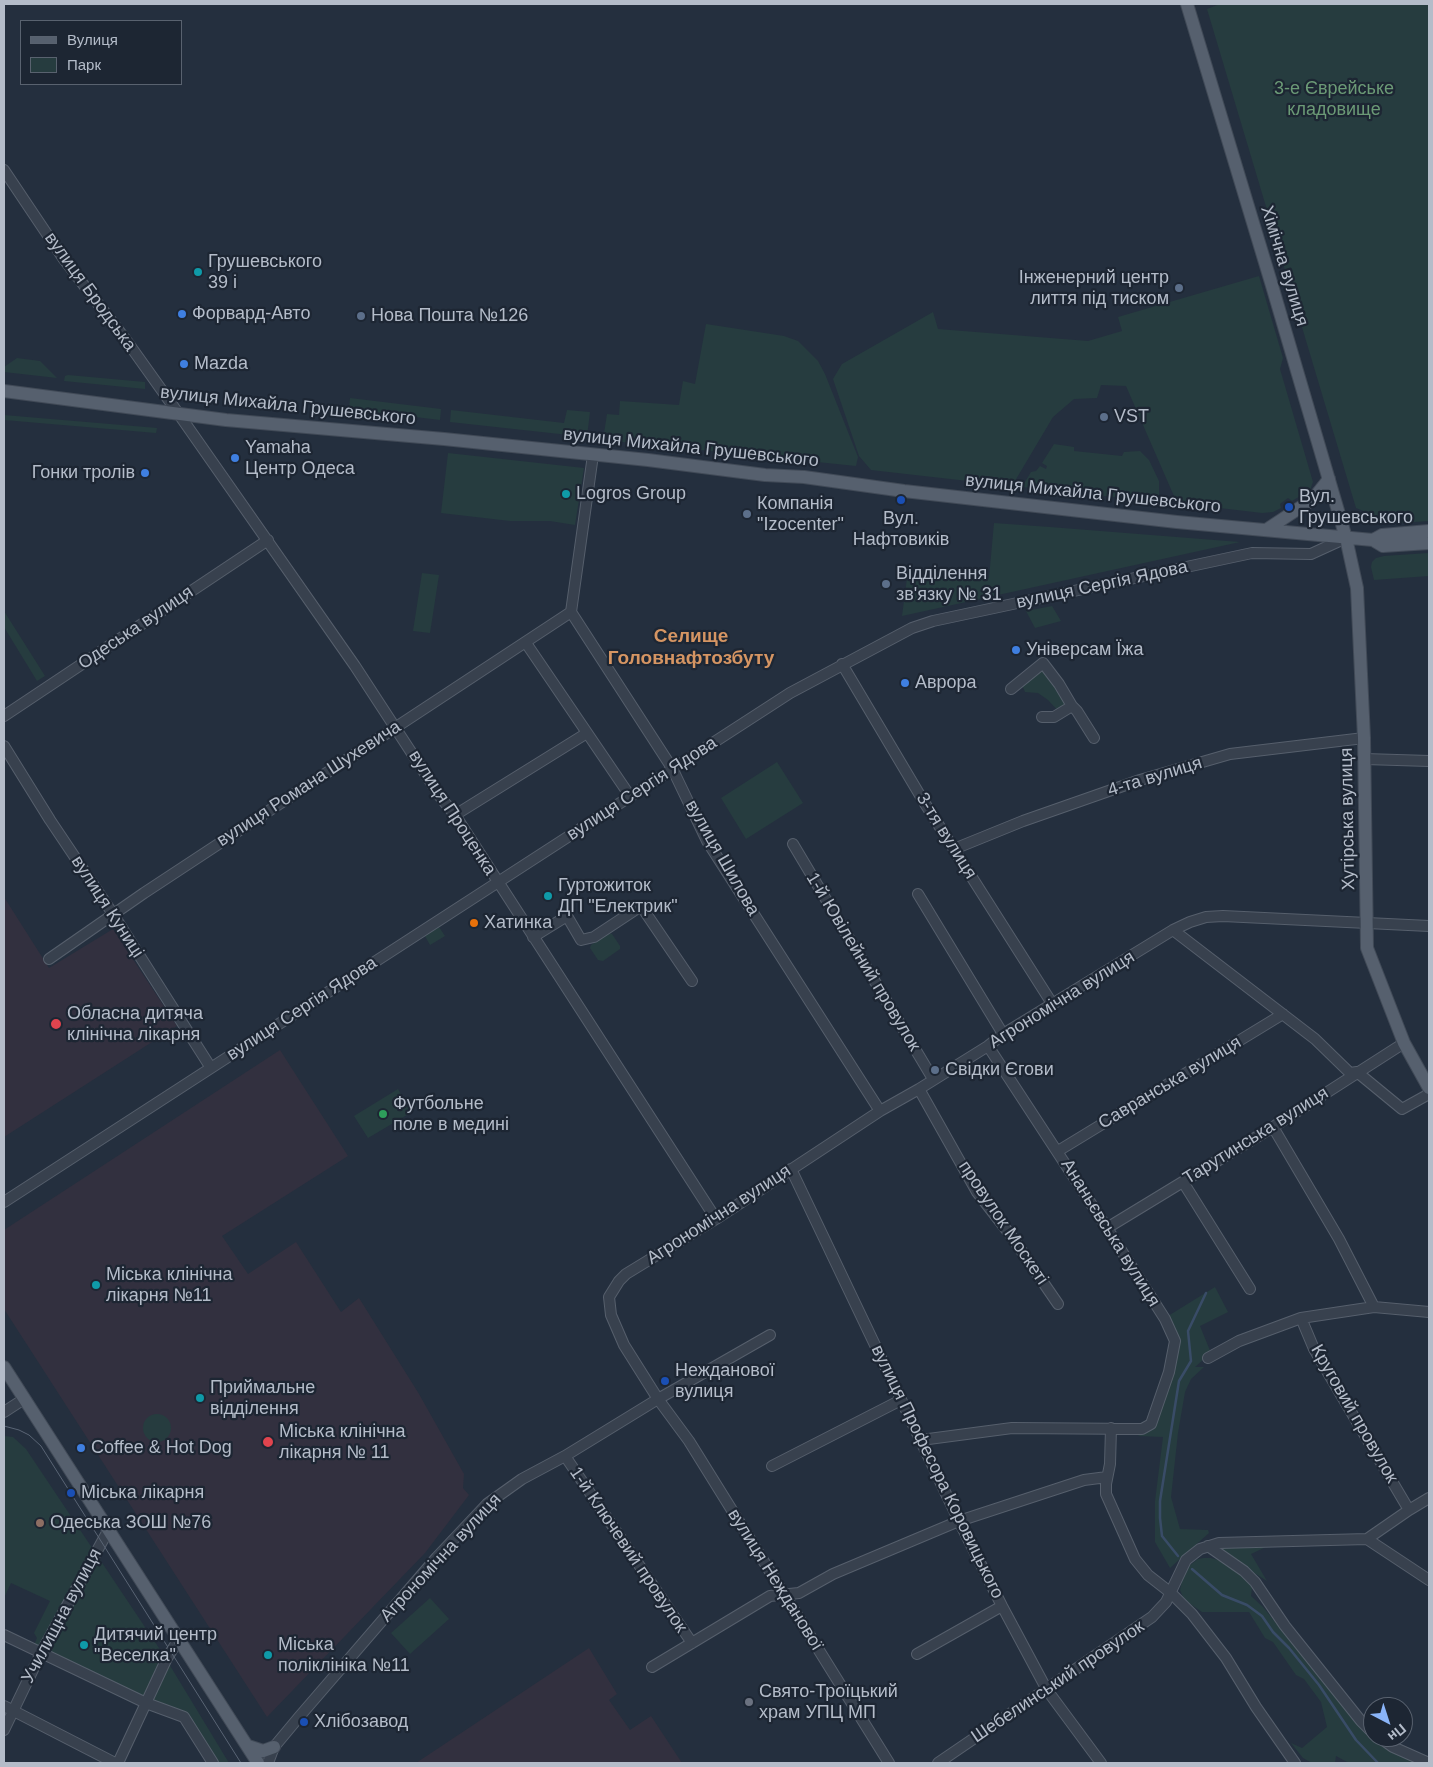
<!DOCTYPE html>
<html>
<head>
<meta charset="utf-8">
<style>
	body { margin:0 }
	#map { position:relative; width:1433px; height:1767px; overflow:hidden; background:#242f3e; font-family:Arial,sans-serif }
	canvas { display:block }
	.frame { position:absolute; inset:0; border:5px solid #b4bcc9; pointer-events:none }
	.legend { position:absolute; left:20px; top:20px; width:162px; height:65px; box-sizing:border-box; background:#1d2633; border:1px solid #59626f; margin:0; padding:6px 9px; list-style:none; font-size:15px; color:#b4bcc9 }
	.legend li { display:flex; align-items:center; gap:10px; height:25px }
	.legend b { width:25px; border:1px solid #59626f }
	.north { position:absolute; left:1363px; top:1697px; width:50px; height:50px; box-sizing:border-box; background:#1d2633; border:1px solid #59626f; border-radius:50%; rotate:140deg; font-size:14px; font-weight:700; line-height:20px; text-align:center; color:#b4bcc9 }
	.north::after { content:''; display:block; margin:auto; width:18px; height:22px; background:#8ab4f8; clip-path:polygon(50% 0,100% 100%,50% 72%,0 100%) }
</style>
</head>
<body>
<div id="map">
<canvas width="1433" height="1767"></canvas>
<div class="frame"></div>
<ul class="legend">
<li><b style="height:6px;background:#56606e"></b>Вулиця</li>
<li><b style="height:14px;background:#263c3f"></b>Парк</li>
</ul>
<div class="north">Пн</div>
</div>
<script>
const ctx = document.querySelector('canvas').getContext('2d');
ctx.lineJoin = 'round';
function paint(path, color) { ctx.fillStyle = color; ctx.fill(path, 'evenodd'); }
const poly = rows => new Path2D(rows.map(r => 'M' + r).join(''));
function stroke(path, color, width, dash) { ctx.strokeStyle = color; ctx.lineWidth = width; ctx.lineCap = dash ? 'butt' : 'round'; ctx.setLineDash(dash || []); ctx.stroke(path); }
function drawText(font, color, halo, rows, align = 'center') {
  ctx.font = font + ' Arial,sans-serif'; ctx.lineWidth = 4.5; ctx.setLineDash([]); ctx.textBaseline = 'middle'; ctx.strokeStyle = halo; ctx.fillStyle = color; for (const [text, x, y, turn = 0] of rows) {
    ctx.save(); ctx.translate(x, y); ctx.rotate((+turn || 0) * Math.PI / 180); ctx.textAlign = isNaN(turn) ? turn : align; if (halo) ctx.strokeText(text, 0, 0); ctx.fillText(text, 0, 0); ctx.restore();
  }
}
paint(poly([
	[4,897,49,968,113,929,177,1026,4,1137],
	[280,1050,348,1156,222,1236,248,1274,296,1242,341,1312,359,1298,419,1394,464,1474,463,1488,469,1495,425,1553,267,1717,4,1309,4,1230],
	[589,1648,617,1694,609,1700,630,1730,651,1716,682,1763,416,1763]
]), '#32303f');
paint(poly([
	[1220,4,1429,4,1429,521,1398,523,1376,516,1356,508,1207,9],
	[1259,276,1283,358,1280,369,1313,482,1310,490,1292,501,1288,498,1280,504,1281,508,1273,512,1262,513,1177,503,1126,386,1101,385,1097,398,1074,399,1053,417,1012,486,871,470,859,456,833,379,842,364,933,312,938,329,1088,341,1122,331,1118,317],
	[706,324,784,336,798,341,818,361,825,374,858,457,856,466,603,440,607,414,619,415,620,401,679,405,683,381,695,384],
	[17,358,40,361,57,378,4,372,4,367],
	[68,375,145,382,145,389,64,381,65,376],
	[350,398,441,409,440,420,349,409],
	[451,410,564,423,567,410,590,412,587,437,450,422],
	[4,415,157,428,156,433,4,420],
	[1054,444,1074,447,1074,451,1122,456,1124,452,1140,451,1149,460,1159,481,1159,502,1022,487,1031,472,1036,471,1040,466,1046,469,1047,466,1042,463],
	[448,453,584,468,575,525,550,521,510,521,441,513],
	[994,523,1050,527,1240,542,902,616,907,578,989,578],
	[1429,553,1429,576,1374,580,1371,567,1372,562,1376,558,1384,556],
	[422,573,439,575,430,633,413,631],
	[1052,606,1061,621,1035,628,1026,611],
	[4,611,45,676,37,681,4,627],
	[1047,668,1070,701,1060,713,1048,700,1038,693,1025,692,1022,685],
	[777,762,803,803,746,839,721,798],
	[439,927,445,936,430,945,425,936],
	[609,933,612,934,620,946,620,949,603,961,598,960,590,948,591,945],
	[398,1089,412,1112,368,1138,354,1116],
	[1215,1287,1228,1312,1200,1326,1211,1353,1195,1367,1204,1367,1191,1379,1185,1392,1178,1433,1171,1497,1180,1529,1208,1530,1209,1533,1170,1568,1155,1542,1155,1501,1163,1437,1138,1436,1155,1424,1178,1341,1168,1316],
	'143 1428a14 14 0 1 1 28 0a14 14 0 1 1-28 0Z',
	[4,1436,13,1437,26,1449,163,1654,229,1763,216,1763,185,1715,33,1647,37,1638,34,1633,50,1601,11,1583,4,1598],
	[1268,1546,1251,1554,1267,1581,1221,1552,1220,1547],
	[1204,1558,1211,1558,1224,1562,1246,1577,1252,1588,1251,1596,1263,1607,1363,1731,1388,1749,1425,1763,1349,1763,1336,1756,1335,1763,1312,1763,1303,1758,1291,1743,1302,1748,1327,1727,1321,1702,1304,1679,1296,1675,1273,1642,1265,1638,1249,1612,1202,1612,1189,1603,1183,1597,1180,1590,1183,1576,1190,1565,1198,1559],
	[430,1598,449,1619,410,1654,391,1633]
]), '#263c3f');
stroke(poly([
	[1178,1556,1162,1536,1160,1518,1160,1501,1179,1381,1191,1361,1188,1331,1206,1293],
	[1192,1569,1222,1595,1247,1605,1262,1616,1273,1632,1289,1648,1319,1685,1356,1740,1378,1763]
]), '#394c67', 2.5);
const minor = poly([
	[4,170,63,258,126,340,178,413,355,666,441,798,455,815,716,1219],
	[593,455,571,612,672,768,707,841,880,1111],
	[526,643,630,796],
	[842,664,924,802,1053,1005],
	[1011,689,1043,663,1059,684,1072,706],
	[4,716,268,540],
	[1042,717,1054,717,1072,706,1077,711,1094,738],
	[4,746,50,820,113,914,211,1068],
	[1365,759,1429,761],
	[455,815,587,733],
	[793,844,933,1079],
	[954,849,1023,821,1140,780,1230,754,1364,738],
	[918,894,1003,1034],
	[1173,930,1315,1039,1350,1073,1357,1072,1402,1109,1429,1094],
	[533,937,567,916,581,940,594,937,641,906,692,981],
	[49,959,144,893,571,612],
	[919,1089,977,1192,1012,1237,1058,1304],
	[1273,1127,1339,1239,1374,1307],
	[1058,1151,1283,1014],
	[791,1169,959,1521,1002,1606,1047,1690,1101,1763],
	[1183,1182,1250,1289],
	[4,1202,790,693,912,628,933,621,1252,553,1311,554,1346,538],
	[1107,1228,1273,1127,1404,1043],
	[1301,1318,1314,1349,1409,1510],
	[1208,1358,1239,1341,1301,1318,1374,1307,1429,1312],
	[4,1412,24,1399],
	[1111,1428,1110,1464,1106,1484,1106,1494,1135,1559,1148,1575,1171,1593,1192,1614,1226,1658,1256,1707,1295,1763],
	[921,1440,1012,1428,1142,1429,1151,1424,1169,1372,1175,1341,1165,1319,1107,1228,988,1046],
	[565,1456,692,1643],
	[772,1466,901,1400],
	[1429,1498,1409,1510,1367,1539,1429,1580],
	[1208,1546,1244,1571,1255,1582,1285,1626,1361,1721,1373,1733],
	[4,1635,146,1703,184,1717,213,1763],
	[917,1654,1002,1606],
	[652,1667,770,1596,799,1593,833,1574,959,1521,1084,1480,1107,1477],
	[4,1706,115,1763],
	[4,1730,41,1653,109,1529],
	[1379,1737,1393,1747,1429,1763],
	[118,1763,167,1658,179,1639],
	[268,1763,274,1747,299,1717,437,1557,487,1504,522,1479,565,1456,658,1399,770,1335],
	[889,1763,689,1441,658,1399,624,1345,611,1315,609,1297,619,1281,626,1274,716,1219,880,1111,919,1089,988,1046,1003,1034,1173,930,1190,922,1206,917,1223,916,1429,926],
	[938,1763,1152,1617,1166,1602,1186,1560,1200,1549,1219,1543,1367,1539]
]);
const major = poly([
	[1187,4,1273,289,1346,538,1357,588,1364,738,1367,948,1404,1043,1429,1088],
	[4,391,226,420,444,439,648,460,765,475,804,477,904,491,1177,522,1373,540,1383,546,1429,543],
	[1266,530,1313,499,1329,479],
	[1373,540,1382,535,1429,531],
	[4,1367,258,1763],
	[248,1746,263,1751,274,1747]
]);
stroke(minor, '#565f6c', 12);
stroke(major, '#414a57', 14);
stroke(minor, '#38414e', 10);
stroke(major, '#56606e', 12);
stroke(poly([
	[4,1426,19,1430,29,1435,41,1446,241,1763]
]), '#5a6575', 1);
for (const [x, y, r, color] of [
	[198,272,5,"#0f9aa8"],
	[1179,288,5,"#5c6f8a"],
	[182,314,5,"#3f7fe0"],
	[361,316,5,"#5c6f8a"],
	[184,364,5,"#3f7fe0"],
	[1104,417,5,"#5c6f8a"],
	[235,458,5,"#3f7fe0"],
	[145,473,5,"#3f7fe0"],
	[566,494,5,"#0f9aa8"],
	[901,500,5,"#1a4fb4"],
	[1289,507,5,"#1a4fb4"],
	[747,514,5,"#5c6f8a"],
	[886,584,5,"#5c6f8a"],
	[1016,650,5,"#3f7fe0"],
	[905,683,5,"#3f7fe0"],
	[548,896,5,"#0f9aa8"],
	[474,923,5,"#e8710a"],
	[56,1024,6,"#e0444e"],
	[935,1070,5,"#5c6f8a"],
	[383,1114,5,"#2e9e5b"],
	[96,1285,5,"#0f9aa8"],
	[665,1381,5,"#1a4fb4"],
	[200,1398,5,"#0f9aa8"],
	[268,1442,6,"#e0444e"],
	[81,1448,5,"#3f7fe0"],
	[71,1493,5,"#1a4fb4"],
	[40,1523,5,"#8d6e63"],
	[84,1645,5,"#0f9aa8"],
	[268,1655,5,"#0f9aa8"],
	[749,1702,5,"#6b7280"],
	[304,1722,5,"#1a4fb4"]
]) { const dot = new Path2D(); dot.arc(x, y, r, 0, 2 * Math.PI); ctx.fillStyle = color; ctx.fill(dot); stroke(dot, '#1d2633', 2); }
drawText('18px', '#6b9a76', '#1d2633', [
	["3-е Єврейське",1334,89],
	["кладовище",1334,110]
]);
drawText('18px', '#b4bcc9', '#1d2633', [
	["Грушевського",208,262],
	["39 і",208,283],
	["Інженерний центр",1169,278,"right"],
	["лиття під тиском",1169,299,"right"],
	["Форвард-Авто",192,314],
	["Нова Пошта №126",371,316],
	["Mazda",194,364],
	["VST",1114,417],
	["Yamaha",245,448],
	["Центр Одеса",245,469],
	["Гонки тролів",135,473,"right"],
	["Logros Group",576,494],
	["Вул.",1299,497],
	["Грушевського",1299,518],
	["Компанія",757,504],
	["\"Izocenter\"",757,525],
	["Вул.",901,519,"center"],
	["Нафтовиків",901,540,"center"],
	["Відділення",896,574],
	["зв'язку № 31",896,595],
	["Універсам Їжа",1026,650],
	["Аврора",915,683],
	["Гуртожиток",558,886],
	["ДП \"Електрик\"",558,907],
	["Хатинка",484,923],
	["Обласна дитяча",67,1014],
	["клінічна лікарня",67,1035],
	["Свідки Єгови",945,1070],
	["Футбольне",393,1104],
	["поле в медині",393,1125],
	["Міська клінічна",106,1275],
	["лікарня №11",106,1296],
	["Нежданової",675,1371],
	["вулиця",675,1392],
	["Приймальне",210,1388],
	["відділення",210,1409],
	["Міська клінічна",279,1432],
	["лікарня № 11",279,1453],
	["Coffee & Hot Dog",91,1448],
	["Міська лікарня",81,1493],
	["Одеська ЗОШ №76",50,1523],
	["Дитячий центр",94,1635],
	["\"Веселка\"",94,1656],
	["Міська",278,1645],
	["поліклініка №11",278,1666],
	["Свято-Троїцький",759,1692],
	["храм УПЦ МП",759,1713],
	["Хлібозавод",314,1722]
], 'left');
drawText('18px', '#b4bcc9', '#1d2633', [
	["Хімічна вулиця",1284,266,73],
	["вулиця Бродська",90,292,54],
	["вулиця Михайла Грушевського",288,406,6],
	["вулиця Михайла Грушевського",691,448,6],
	["вулиця Михайла Грушевського",1093,494,6],
	["вулиця Сергія Ядова",1102,585,-12],
	["Одеська вулиця",136,628,-34],
	["4-та вулиця",1155,777,-17],
	["вулиця Романа Шухевича",309,784,-33],
	["вулиця Сергія Ядова",642,789,-33],
	["вулиця Проценка",452,813,57],
	["Хутірська вулиця",1348,819,-91],
	["3-тя вулиця",946,836,58],
	["вулиця Шилова",722,858,60],
	["вулиця Куниці",107,907,57],
	["1-й Ювілейний провулок",863,962,59],
	["Агрономічна вулиця",1062,1000,-32],
	["вулиця Сергія Ядова",302,1009,-33],
	["Савранська вулиця",1170,1083,-31],
	["Тарутинська вулиця",1256,1136,-32],
	["Агрономічна вулиця",719,1215,-33],
	["провулок Москеті",1003,1223,56],
	["Ананьєвська вулиця",1110,1233,58],
	["Круговий провулок",1354,1414,60],
	["вулиця Професора Коровицького",937,1472,64],
	["1-й Ключевий провулок",628,1550,56],
	["Агрономічна вулиця",441,1558,-47],
	["вулиця Нежданової",775,1580,58],
	["Училищна вулиця",62,1616,-62],
	["Шебелинський провулок",1058,1682,-34]
]);
drawText('bold 19px', '#d59563', '#1d2633', [
	["Селище",691,637],
	["Головнафтозбуту",691,659]
]);
</script>
</body>
</html>
